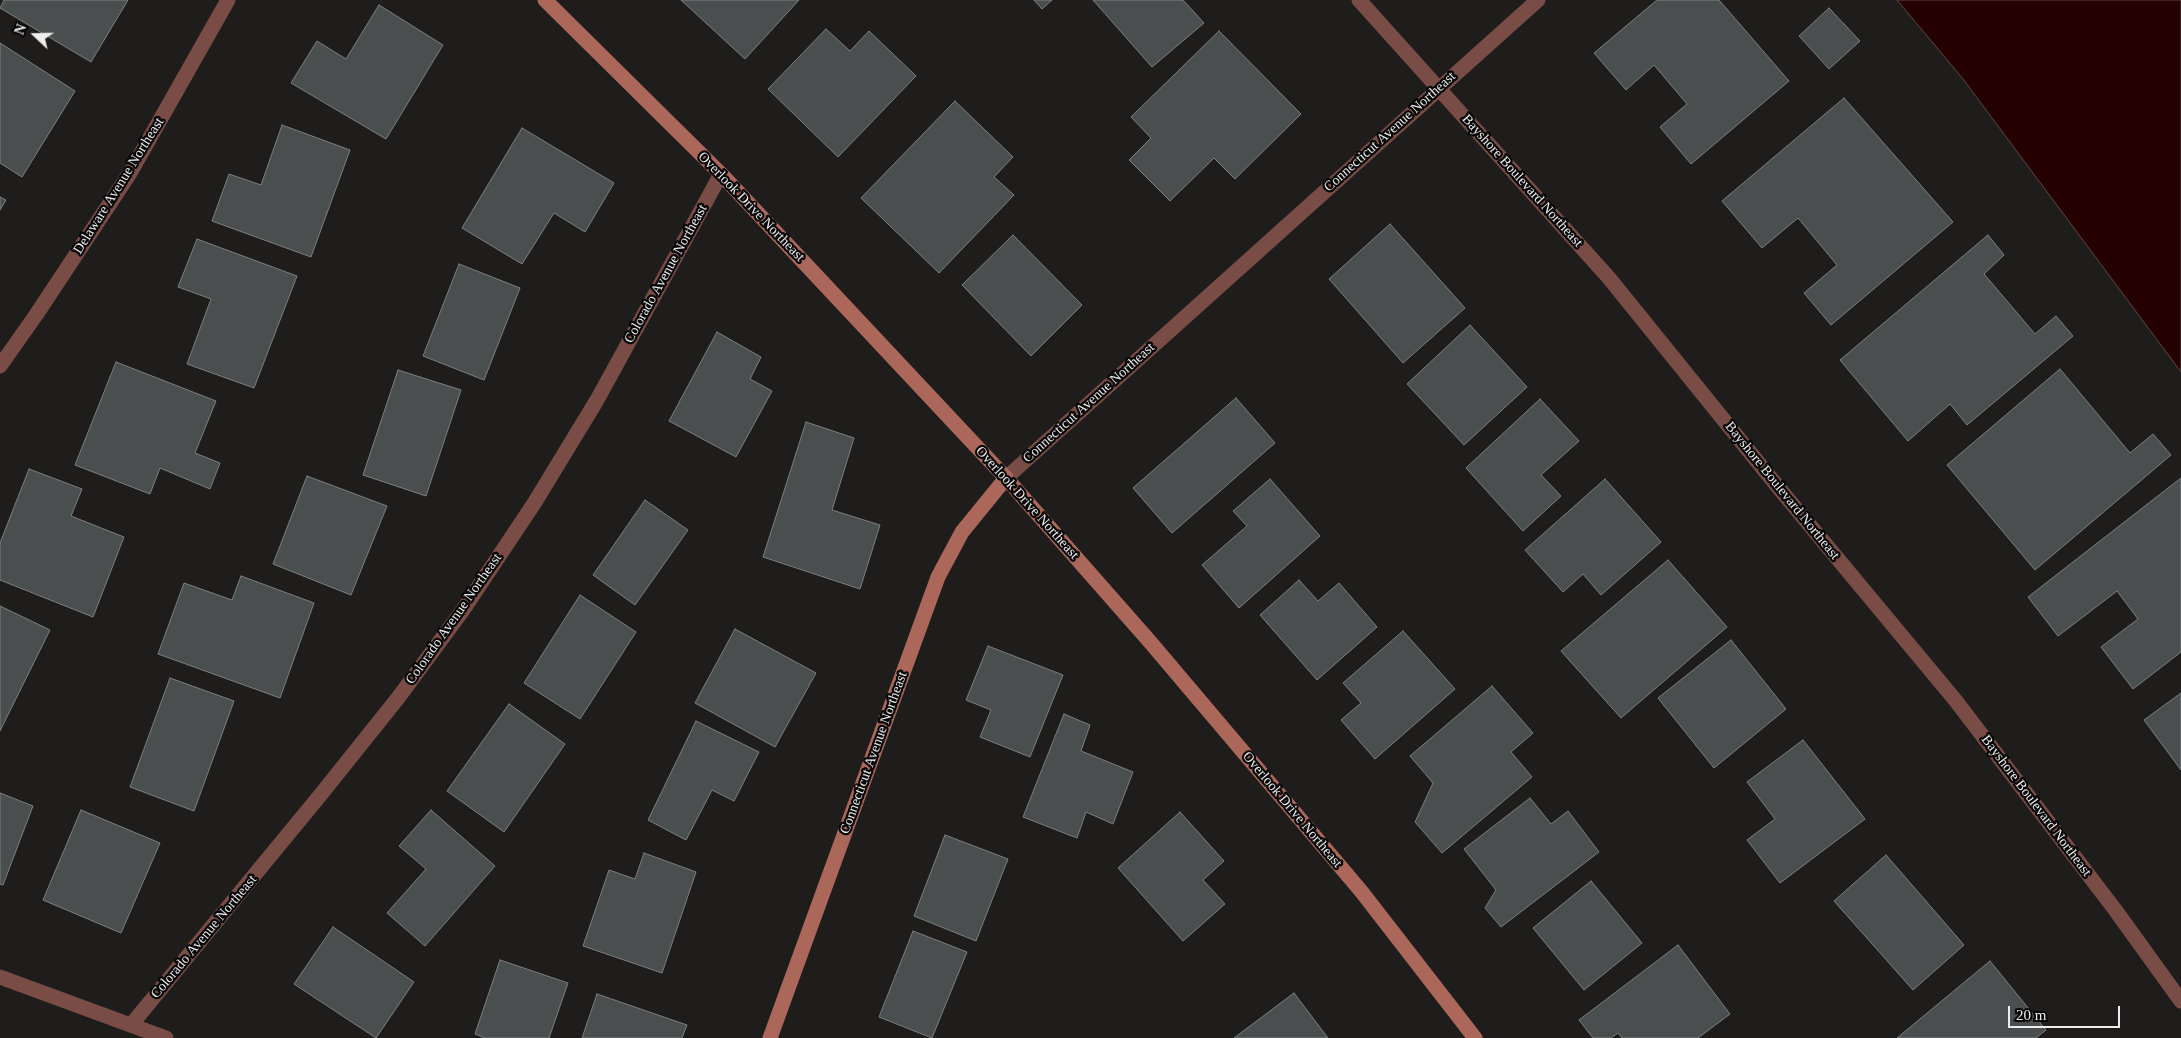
<!DOCTYPE html>
<html>
<head>
<meta charset="utf-8">
<style>
	body { margin:0 }
	#map { position:relative; width:2181px; height:1038px; overflow:hidden; background:#1f1d1c; font-family:Georgia,serif }
	canvas { display:block }
	.north { position:absolute; left:10px; top:10px; width:50px; height:50px; -webkit-text-stroke:4px #080707; paint-order:stroke; rotate:291deg; font-size:14px; font-weight:700; line-height:20px; text-align:center; color:#eeecec }
	.north::after { content:''; display:block; margin:auto; width:18px; height:22px; background:#eeecec; clip-path:polygon(50% 0,100% 100%,50% 72%,0 100%) }
	.scale { position:absolute; left:2008px; top:1006px; width:112px; height:22px; box-sizing:border-box; border:2px solid #eeecec; border-top:0; padding-left:6px; font-size:15px; line-height:18px; white-space:nowrap; color:#eeecec; -webkit-text-stroke:4px #080707; paint-order:stroke }
</style>
</head>
<body>
<div id="map">
<canvas width="2181" height="1038"></canvas>
<div class="north">N</div>
<div class="scale">20 m</div>
</div>
<script>
const ctx = document.querySelector('canvas').getContext('2d');
ctx.lineJoin = 'round';
function paint(path, color) { ctx.fillStyle = color; ctx.fill(path, 'evenodd'); }
const poly = rows => new Path2D(rows.map(r => 'M' + r).join(''));
function stroke(path, color, width, dash) { ctx.strokeStyle = color; ctx.lineWidth = width; ctx.lineCap = dash ? 'butt' : 'round'; ctx.setLineDash(dash || []); ctx.stroke(path); }
function drawText(font, color, halo, rows, align = 'center') {
  ctx.font = font + ' Georgia,serif'; ctx.lineWidth = 4.5; ctx.setLineDash([]); ctx.textBaseline = 'middle'; ctx.strokeStyle = halo; ctx.fillStyle = color; for (const [text, x, y, turn = 0] of rows) {
    ctx.save(); ctx.translate(x, y); ctx.rotate((+turn || 0) * Math.PI / 180); ctx.textAlign = isNaN(turn) ? turn : align; if (halo) ctx.strokeText(text, 0, 0); ctx.fillText(text, 0, 0); ctx.restore();
  }
}
const water = poly([
	[1897,0,2181,0,2181,372,1963,79,1897,0]
]);
paint(water, '#250000');
stroke(water, '#614747', 1);
const building = poly([
	[4,0,128,0,91,62,0,8,4,0],
	[681,0,799,0,745,59,681,0],
	[1034,0,1052,0,1042,9,1034,0],
	[1093,0,1183,0,1204,23,1152,67,1093,0],
	[1657,0,1719,0,1789,81,1691,164,1660,127,1687,104,1654,65,1626,90,1594,53,1657,0],
	[379,5,443,45,386,139,291,83,317,41,346,59,379,5],
	[1829,8,1860,41,1829,69,1799,36,1829,8],
	[826,29,850,51,869,31,916,76,838,157,768,89,826,29],
	[1219,31,1301,114,1235,179,1214,158,1170,201,1129,160,1151,138,1131,117,1219,31],
	[0,43,75,91,22,177,0,163,0,43],
	[1844,98,1953,222,1831,325,1804,293,1837,265,1798,218,1762,248,1722,201,1844,98],
	[955,101,1013,157,994,177,1014,195,939,273,861,198,955,101],
	[282,125,350,150,311,257,212,221,229,174,261,185,282,125],
	[522,128,614,183,585,232,554,213,522,264,462,228,522,128],
	[0,197,6,200,0,210,0,197],
	[1390,224,1465,308,1403,363,1329,279,1390,224],
	[1013,235,1082,305,1031,356,962,285,1013,235],
	[1988,235,2004,255,1984,274,2035,334,2056,316,2073,336,1967,425,1950,404,1908,441,1840,360,1988,235],
	[197,239,297,276,254,388,187,364,211,299,178,287,197,239],
	[459,264,520,288,484,380,423,356,459,264],
	[1470,325,1527,387,1464,445,1407,384,1470,325],
	[717,332,761,357,750,379,772,391,736,457,669,421,717,332],
	[116,362,216,401,195,453,220,463,210,489,160,468,150,494,75,465,116,362],
	[2060,369,2130,453,2153,434,2171,455,2035,570,1947,465,2060,369],
	[398,370,461,390,426,496,363,475,398,370],
	[1236,398,1275,443,1172,533,1133,488,1236,398],
	[1540,399,1579,441,1541,475,1561,496,1523,531,1466,468,1540,399],
	[806,422,854,438,832,510,880,525,860,589,763,557,806,422],
	[29,469,82,489,71,516,124,537,93,617,0,580,0,543,29,469],
	[307,476,387,506,351,595,273,564,307,476],
	[2181,478,2181,652,2133,689,2101,647,2138,619,2117,591,2058,636,2028,597,2181,478],
	[1270,479,1320,536,1239,608,1202,565,1247,526,1233,511,1270,479],
	[1605,479,1661,542,1601,595,1583,574,1563,592,1525,550,1605,479],
	[645,500,688,530,635,605,593,575,645,500],
	[1668,560,1727,627,1621,718,1561,651,1668,560],
	[241,576,314,603,280,698,158,654,184,583,232,600,241,576],
	[1299,580,1318,601,1339,583,1377,627,1317,680,1260,615,1299,580],
	[580,595,636,632,580,719,524,683,580,595],
	[0,606,50,630,0,731,0,606],
	[735,629,816,673,775,747,695,703,735,629],
	[1403,631,1455,689,1375,759,1341,720,1361,703,1343,683,1403,631],
	[1731,640,1786,709,1714,768,1658,698,1731,640],
	[988,646,1063,675,1030,757,980,737,991,710,966,700,988,646],
	[170,678,234,701,194,811,130,787,170,678],
	[1492,686,1533,733,1511,752,1532,777,1442,853,1415,822,1433,783,1410,756,1492,686],
	[2181,693,2181,770,2144,720,2181,693],
	[509,704,565,744,504,832,447,791,509,704],
	[1064,714,1090,725,1081,751,1133,772,1113,824,1086,812,1077,838,1023,817,1064,714],
	[696,721,759,752,734,801,712,790,686,840,648,820,696,721],
	[1803,740,1865,819,1780,883,1747,840,1775,819,1747,782,1803,740],
	[0,793,33,806,3,885,0,884,0,793],
	[1530,798,1551,824,1568,811,1599,852,1501,927,1485,908,1496,890,1464,849,1530,798],
	[81,810,160,843,121,933,43,900,81,810],
	[431,810,495,866,425,946,387,913,426,869,399,846,431,810],
	[1180,812,1224,861,1203,880,1225,904,1183,941,1118,868,1180,812],
	[945,835,1008,859,976,941,914,916,945,835],
	[644,853,696,872,662,973,583,946,609,870,635,879,644,853],
	[1886,855,1964,945,1913,990,1834,901,1886,855],
	[1591,881,1642,943,1584,990,1533,928,1591,881],
	[333,927,414,982,376,1038,294,984,333,927],
	[913,931,967,952,932,1038,879,1017,913,931],
	[1678,945,1730,1014,1698,1038,1622,1038,1618,1033,1611,1038,1593,1038,1579,1020,1678,945],
	[500,960,568,983,549,1038,485,1038,475,1034,500,960],
	[1990,961,2046,1030,2036,1038,1897,1038,1990,961],
	[1294,993,1328,1038,1234,1038,1294,993],
	[597,994,687,1025,682,1038,582,1038,597,994]
]);
paint(building, '#4b4e4f');
stroke(building, '#7c8080', 1);
stroke(poly([
	[1359,0,1609,278,1778,487,1956,701,2116,911,2181,1001],
	[0,366,36,315,130,173,228,0],
	[1006,478,1538,0],
	[0,977,166,1038],
	[131,1025,322,793,398,698,463,610,535,502,597,400,721,174]
]), '#794d45', 15);
stroke(poly([
	[545,0,721,174,1006,478,1151,643,1361,891,1475,1038],
	[770,1038,938,577,962,532,1006,478]
]), '#ac675b', 15);
drawText('14px', '#eeecec', '#080707', [
	["Connecticut Avenue Northeast",1390,132,-42],
	["Bayshore Boulevard Northeast",1522,181,48],
	["Delaware Avenue Northeast",119,186,-58],
	["Overlook Drive Northeast",751,207,46],
	["Colorado Avenue Northeast",666,274,-61],
	["Connecticut Avenue Northeast",1089,403,-42],
	["Bayshore Boulevard Northeast",1782,491,51],
	["Overlook Drive Northeast",1027,503,48],
	["Colorado Avenue Northeast",454,619,-55],
	["Connecticut Avenue Northeast",874,753,-70],
	["Bayshore Boulevard Northeast",2036,806,53],
	["Overlook Drive Northeast",1292,810,50],
	["Colorado Avenue Northeast",204,937,-50]
]);
</script>
</body>
</html>
